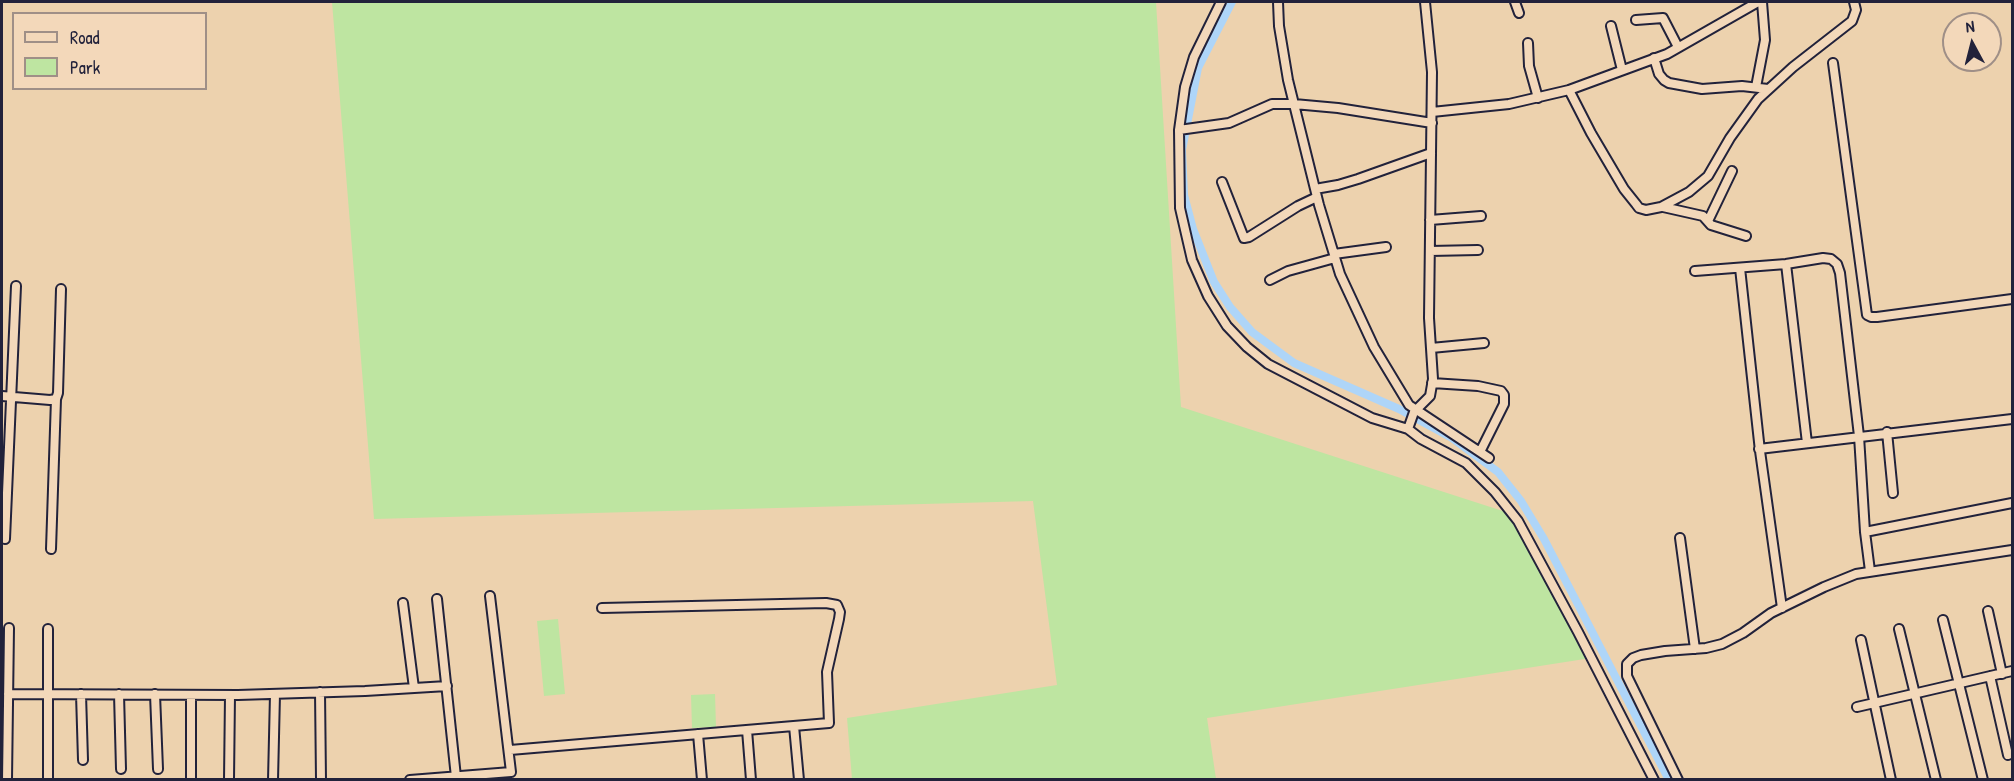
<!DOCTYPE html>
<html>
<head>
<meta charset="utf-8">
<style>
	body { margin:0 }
	#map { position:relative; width:2014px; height:781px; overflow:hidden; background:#edd2ae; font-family:"Patrick Hand",sans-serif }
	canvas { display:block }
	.frame { position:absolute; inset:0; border:3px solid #22223b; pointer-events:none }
	.legend { position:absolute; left:12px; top:12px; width:195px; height:78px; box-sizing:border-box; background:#f3d8ba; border:2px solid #9f8f87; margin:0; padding:8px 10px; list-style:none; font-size:18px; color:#22223b }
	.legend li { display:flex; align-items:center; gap:12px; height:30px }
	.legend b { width:30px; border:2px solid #9f8f87 }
	.north { position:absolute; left:1942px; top:12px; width:60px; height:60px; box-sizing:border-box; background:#f3d8ba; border:2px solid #9f8f87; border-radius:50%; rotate:353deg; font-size:16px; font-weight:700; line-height:24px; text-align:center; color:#22223b }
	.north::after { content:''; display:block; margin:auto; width:21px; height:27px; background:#22223b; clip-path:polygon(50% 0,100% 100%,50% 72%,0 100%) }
</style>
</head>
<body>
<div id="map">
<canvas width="2014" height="781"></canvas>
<div class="frame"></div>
<ul class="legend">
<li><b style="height:8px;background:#f3d8ba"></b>Road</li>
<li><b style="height:16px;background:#bee5a1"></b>Park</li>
</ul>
<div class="north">N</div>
</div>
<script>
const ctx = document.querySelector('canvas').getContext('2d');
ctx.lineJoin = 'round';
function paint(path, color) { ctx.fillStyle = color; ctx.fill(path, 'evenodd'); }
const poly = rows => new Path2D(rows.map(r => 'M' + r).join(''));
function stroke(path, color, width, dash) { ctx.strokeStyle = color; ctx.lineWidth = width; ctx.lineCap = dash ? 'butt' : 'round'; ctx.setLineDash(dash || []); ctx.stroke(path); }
paint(poly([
	[332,2,1156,2,1181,407,1512,514,1591,658,1207,718,1216,779,852,779,847,718,1057,685,1033,501,374,519],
	[558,619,565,694,544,696,537,621],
	[715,694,716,727,692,728,691,695]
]), '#bee5a1');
stroke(poly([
	[1232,2,1198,68,1182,150,1184,195,1193,229,1214,282,1230,307,1252,332,1294,363,1399,409,1452,438,1498,472,1521,501,1544,539,1669,780]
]), '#aed5f8', 8);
const minor = poly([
	[1221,2,1194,57,1185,87,1179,130,1180,208,1192,260,1208,296,1227,326,1247,347,1268,364,1372,418,1408,429,1421,439,1466,463,1495,492,1518,521,1578,632,1654,780],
	[1278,2,1279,26,1288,80,1319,205,1340,274,1374,347,1409,405,1489,458],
	[1515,2,1519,13],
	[1636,20,1663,18,1678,47],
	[1611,26,1622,70],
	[1528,43,1529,66,1538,98],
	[1654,58,1659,74,1664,80,1669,83,1702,89,1742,86,1768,89],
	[1833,63,1867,315,1871,317,1877,317,2012,299],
	[1756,87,1765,40,1762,2],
	[1569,90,1591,133,1624,189,1636,204,1639,208,1646,210,1661,207,1689,192,1708,176,1730,138,1758,99,1793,67,1852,21,1856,10,1854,2],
	[1432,112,1509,104,1569,90,1667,54,1758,2],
	[1179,130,1229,123,1272,104,1294,104,1338,108,1432,123],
	[1222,182,1244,238,1249,237,1298,206,1317,197],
	[1315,189,1338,185,1358,179,1431,153],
	[1663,207,1703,216,1711,225,1746,236],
	[1430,220,1481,216],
	[1708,221,1732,171],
	[1430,251,1478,250],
	[1334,254,1386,247],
	[1786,264,1807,443],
	[1740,268,1760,451,1782,608],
	[1695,271,1786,264,1823,258,1831,259,1837,264,1840,273,1859,436,1865,532,1870,571],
	[1270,280,1288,271,1335,258],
	[1431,348,1484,343],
	[1432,383,1478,386,1501,391,1504,395,1504,404,1480,452],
	[2,396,50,400,56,399,58,393,61,289],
	[1408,429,1414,412,1430,396,1433,379,1429,318,1432,72,1425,2],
	[1887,432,1893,493],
	[1759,449,2012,419],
	[1865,532,2012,503],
	[1680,538,1695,649],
	[5,539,16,286],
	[51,549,56,399],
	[437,599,456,777],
	[403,603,414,688],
	[1988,611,2002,674],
	[1943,620,1983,780],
	[48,629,48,780],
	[1899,629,1936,780],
	[1861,640,1891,780],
	[1990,676,2008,755],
	[320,692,321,780],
	[8,694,238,695,365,691,447,686],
	[81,694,83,760],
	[119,694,121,769],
	[155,694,158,769],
	[1857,707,2012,671],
	[794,726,799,780],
	[747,730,751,780],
	[698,734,702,780],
	[510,750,829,723,827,672,839,619,840,612,837,605,826,603,602,608],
	[7,780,9,628],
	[191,780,191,695],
	[229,780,230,695],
	[273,780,275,694],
	[410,780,511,772,490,596],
	[1678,780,1627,676,1627,664,1633,658,1641,655,1665,651,1706,648,1722,644,1743,633,1771,613,1824,587,1856,574,2012,550]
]);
stroke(minor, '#22223b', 12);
stroke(minor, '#f3d8ba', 8);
</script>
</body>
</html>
